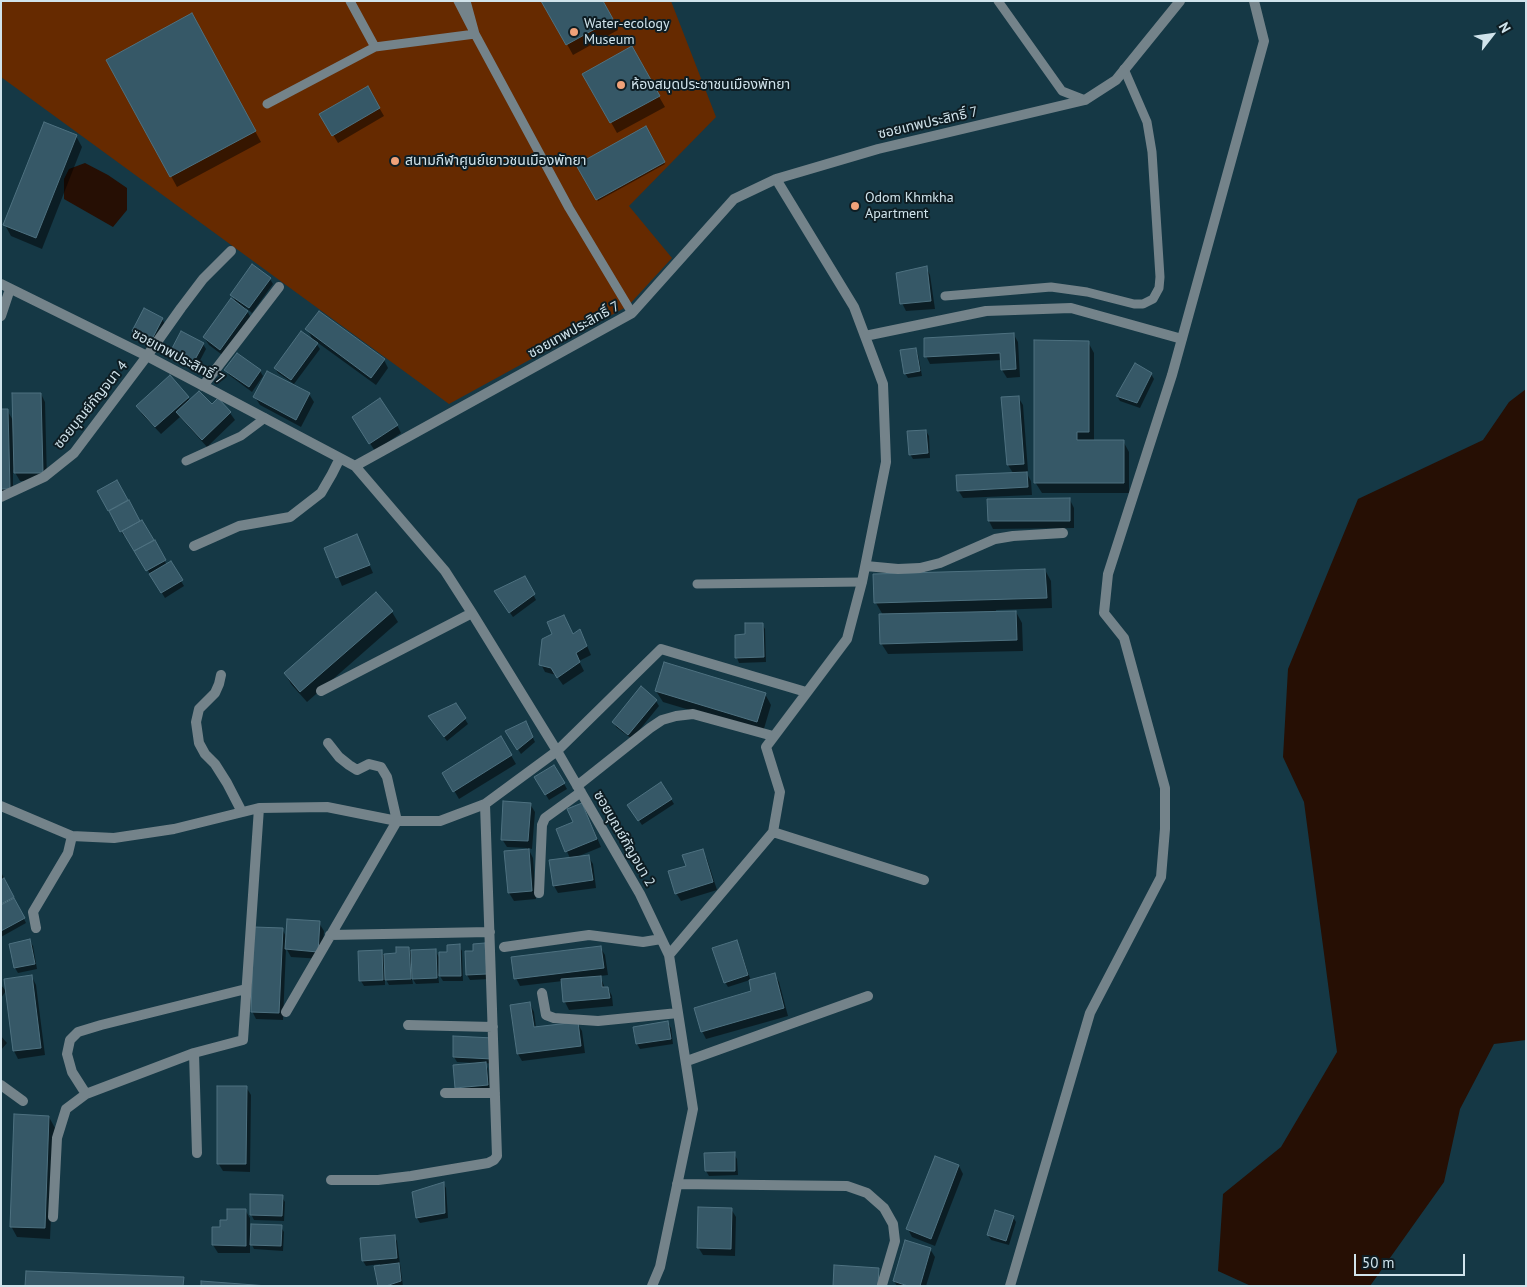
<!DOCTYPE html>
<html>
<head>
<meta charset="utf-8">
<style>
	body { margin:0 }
	#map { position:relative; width:1527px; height:1287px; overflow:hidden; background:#153845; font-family:"PT Sans",sans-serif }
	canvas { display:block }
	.frame { position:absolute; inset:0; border:2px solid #d0e3eb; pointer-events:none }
	.north { position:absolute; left:1467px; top:10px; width:50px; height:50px; -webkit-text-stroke:4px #0e1d23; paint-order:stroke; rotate:60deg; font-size:14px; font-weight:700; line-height:20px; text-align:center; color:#d0e3eb }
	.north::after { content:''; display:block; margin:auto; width:18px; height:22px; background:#d0e3eb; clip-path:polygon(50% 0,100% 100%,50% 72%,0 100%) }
	.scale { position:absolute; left:1354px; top:1254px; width:111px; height:22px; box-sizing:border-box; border:2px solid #d0e3eb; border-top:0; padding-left:6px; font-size:15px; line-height:18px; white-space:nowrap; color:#d0e3eb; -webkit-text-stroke:4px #0e1d23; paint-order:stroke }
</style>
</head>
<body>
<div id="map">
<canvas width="1527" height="1287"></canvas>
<div class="frame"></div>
<div class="north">N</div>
<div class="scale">50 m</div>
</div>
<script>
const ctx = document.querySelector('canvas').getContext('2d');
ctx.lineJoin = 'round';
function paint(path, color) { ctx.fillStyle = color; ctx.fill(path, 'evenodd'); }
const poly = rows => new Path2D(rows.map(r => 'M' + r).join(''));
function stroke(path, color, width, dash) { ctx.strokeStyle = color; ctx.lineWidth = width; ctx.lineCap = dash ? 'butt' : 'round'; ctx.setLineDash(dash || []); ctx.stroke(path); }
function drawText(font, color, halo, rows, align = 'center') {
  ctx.font = font + ' "PT Sans","Noto Sans Thai",sans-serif'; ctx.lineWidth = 4; ctx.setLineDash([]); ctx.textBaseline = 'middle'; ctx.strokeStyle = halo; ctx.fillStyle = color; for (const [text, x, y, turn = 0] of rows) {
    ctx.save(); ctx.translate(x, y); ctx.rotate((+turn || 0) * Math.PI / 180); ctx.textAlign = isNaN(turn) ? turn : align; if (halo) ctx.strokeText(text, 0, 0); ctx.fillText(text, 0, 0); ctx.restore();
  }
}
paint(poly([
	[1,1,671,1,716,117,629,206,672,258,628,306,449,404,1,77]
]), '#662a00');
paint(poly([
	[85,163,108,175,127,188,127,210,113,227,64,199,64,179,69,169],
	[1526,389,1526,1040,1494,1044,1460,1109,1444,1182,1370,1286,1251,1286,1218,1271,1223,1194,1281,1147,1337,1052,1304,802,1283,757,1288,669,1358,499,1483,440,1509,402]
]), '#260f04');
paint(poly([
	[543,1,602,1,618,30,573,55],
	[197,25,261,142,177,187,108,60],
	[631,48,665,107,617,133,584,74],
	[367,87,384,116,338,143,321,114],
	[645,128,665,164,598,201,578,165],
	[76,136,82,147,42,249,11,236,5,225],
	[926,267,930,275,935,309,906,311,902,303],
	[270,279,273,284,252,313,245,307,252,320,225,357,209,345,204,337,237,304,232,295],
	[162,319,165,324,154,345,136,336,133,331],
	[307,329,384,360,388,368,376,385,314,340,320,349,294,384,278,373,275,368,314,342],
	[1014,335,1018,342,1020,377,1007,378,1002,370,1002,360,930,364,926,356],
	[1088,342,1094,353,1094,441,1123,441,1129,452,1129,493,1042,493,1035,482],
	[203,344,206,349,195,370,173,359,170,354],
	[915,349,918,354,922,376,908,378,905,373],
	[226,370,260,371,263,376,252,392,229,375],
	[1151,374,1154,379,1140,408,1120,401,1117,396],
	[41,394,45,402,47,481,20,481,13,469,13,496,1,496,1,410,7,410,14,422],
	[309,394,314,402,301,427,260,405,255,397],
	[1018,397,1023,405,1028,471,1026,472,1031,481,1032,495,963,498,958,490,1013,473,1008,465],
	[188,398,190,401,212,406,218,400,230,413,235,420,207,447,180,417,161,434,142,414,138,406],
	[358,425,397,425,401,433,375,451],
	[926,431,929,436,930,458,913,459,910,454],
	[117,482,140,523,142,522,167,565,170,563,184,586,165,598,126,535,124,536,99,491],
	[1070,500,1074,508,1074,528,993,529,989,521],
	[357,536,373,573,342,586,326,548],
	[1045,570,1051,581,1052,608,996,610,996,612,1016,612,1022,623,1023,651,888,654,881,643,883,615,876,603],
	[524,577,536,600,513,617,498,596],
	[392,612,398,622,307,702,291,684,285,673],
	[762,624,765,629,766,662,739,663,737,658,746,636],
	[573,635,584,639,591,655,579,661,584,671,563,685,556,675,545,672,541,664],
	[656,691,765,694,771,705,763,732,663,702],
	[656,701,659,706,632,739,616,727,614,722],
	[456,705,468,724,447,741,433,722],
	[528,728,535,742,521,754,507,732],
	[501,738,516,764,459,799,444,773],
	[554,766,567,789,549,800,535,777],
	[671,799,674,804,642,825,632,810],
	[530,804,535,812,532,849,528,848,533,858,536,899,514,901,509,893,527,848,507,847,502,839],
	[586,812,601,847,579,856,588,856,593,864,596,888,558,893,554,886,570,858,557,830,575,823],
	[702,851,707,859,717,890,681,901,676,893,687,867],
	[1,872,26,923,1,937],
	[319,923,324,931,322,959,291,957,286,948,283,1020,256,1019,252,1011,282,929,287,938],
	[30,941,33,946,37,969,18,973,15,968],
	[459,946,462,951,463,981,443,981,438,973,439,983,416,984,412,978,413,984,389,985,385,978,385,985,364,986,361,981,381,952,383,955,398,954,409,948,410,951,435,950,440,959],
	[739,946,751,981,774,974,779,982,788,1016,706,1039,702,1031,753,992,750,980,728,987,725,982],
	[600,947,605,955,608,975,600,976,605,988,608,988,612,996,613,1006,569,1010,565,1002,563,981,520,986,516,978],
	[475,952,490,979,470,980,467,975],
	[32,977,36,985,45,1055,18,1059,14,1051],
	[1,985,6,991,1,998],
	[530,1004,534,1012,536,1028,577,1023,582,1031,585,1053,522,1061,518,1054],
	[668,1023,671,1028,673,1044,640,1049,637,1044],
	[1,1036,7,1043,1,1050],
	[492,1039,494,1064,485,1063,488,1069,490,1090,459,1093,456,1088,454,1066,476,1064,476,1063,457,1062,454,1057],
	[246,1087,251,1095,250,1172,223,1171,218,1163],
	[49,1117,55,1128,50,1239,17,1237,11,1226],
	[734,1154,737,1159,738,1175,709,1176,706,1171],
	[936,1157,959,1166,963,1174,935,1246,912,1237,908,1229],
	[443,1183,446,1188,448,1218,420,1223,417,1218],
	[282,1197,285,1202,284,1221,254,1220,251,1214],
	[731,1209,736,1217,735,1256,703,1255,698,1247],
	[245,1210,250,1218,250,1231,281,1227,284,1232,283,1251,254,1249,250,1241,250,1253,218,1253,213,1245,221,1228],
	[1013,1217,1016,1222,1009,1245,991,1240,988,1235],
	[394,1236,397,1241,403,1286,380,1286,380,1264,366,1266,363,1261],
	[930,1249,935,1257,926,1286,897,1286,894,1281]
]), '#0007');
const building = poly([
	[541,1,603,1,613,19,566,45,541,1],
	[192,13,256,131,170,177,106,60,192,13],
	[632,46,660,96,610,123,582,74,632,46],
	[368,86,380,108,332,136,319,114,368,86],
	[44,122,77,135,36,238,3,225,44,122],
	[646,126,665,162,596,200,576,165,646,126],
	[252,264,271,278,249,308,230,295,252,264],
	[927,266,931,301,900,304,896,273,927,266],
	[231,298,248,311,220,350,203,337,231,298],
	[144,308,163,318,151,341,132,331,144,308],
	[319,311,385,359,371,378,305,329,319,311],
	[181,331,204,343,192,365,169,354,181,331],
	[301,331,318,343,291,380,274,368,301,331],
	[1014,333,1016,369,1001,370,1000,353,924,357,924,338,1014,333],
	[1034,340,1089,341,1089,432,1077,432,1077,440,1124,440,1124,483,1034,483,1034,340],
	[916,348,920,371,904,374,900,350,916,348],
	[237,353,261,370,249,387,224,370,237,353],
	[1135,363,1152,373,1137,403,1116,396,1135,363],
	[267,371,310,393,296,420,253,397,267,371],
	[170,375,189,397,155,427,136,406,170,375],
	[199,391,212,404,218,398,231,412,202,440,176,412,199,391],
	[12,393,41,393,43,473,14,473,12,393],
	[1019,396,1024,464,1007,465,1001,397,1019,396],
	[380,398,398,425,369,444,352,417,380,398],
	[1,409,8,409,10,489,1,489,1,409],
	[926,430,928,453,909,455,907,431,926,430],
	[1027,472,1028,487,957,491,956,475,1027,472],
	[117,480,128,500,108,511,97,491,117,480],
	[1070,498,1070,521,988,521,987,499,1070,498],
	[129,500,140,521,120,532,109,511,129,500],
	[142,520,154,540,134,551,122,531,142,520],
	[357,534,370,565,336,578,324,548,357,534],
	[155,540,166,560,146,571,134,551,155,540],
	[171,561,183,580,161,593,149,574,171,561],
	[1045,569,1047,598,874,603,873,574,1045,569],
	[525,576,535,594,509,613,494,591,525,576],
	[376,592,393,611,300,692,284,673,376,592],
	[1016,611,1017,640,880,644,879,614,1016,611],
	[564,615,573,634,580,629,587,646,576,653,580,662,557,678,551,668,539,665,542,639,552,634,547,622,564,615],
	[745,623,763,623,764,657,735,658,735,635,745,634,745,623],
	[664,662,766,693,757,722,655,691,664,662],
	[641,686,657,700,628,735,612,722,641,686],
	[456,703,466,718,444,737,428,716,456,703],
	[526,721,533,737,517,750,505,731,526,721],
	[501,736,512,755,453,792,442,773,501,736],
	[554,765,565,783,545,795,534,777,554,765],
	[661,782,672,799,638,821,627,805,661,782],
	[503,801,531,803,528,841,501,840,503,801],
	[582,803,597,839,565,852,556,829,573,822,567,809,582,803],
	[529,849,532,891,508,893,504,851,529,849],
	[703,849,713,882,675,894,668,871,686,866,682,855,703,849],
	[589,855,593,880,553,886,549,860,589,855],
	[4,878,14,897,1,904,1,880,4,878],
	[14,898,25,918,1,931,1,905,14,898],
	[287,919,320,921,318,952,285,949,287,919],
	[254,927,283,928,279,1013,251,1012,254,927],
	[30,939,35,964,14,968,9,944,30,939],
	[737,940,748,975,724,983,712,948,737,940],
	[485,943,487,974,466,975,465,951,473,951,473,944,485,943],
	[460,944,461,976,439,976,439,952,447,952,447,945,460,944],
	[601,946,604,968,514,979,511,957,601,946],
	[396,947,409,947,411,979,385,980,384,954,396,953,396,947],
	[436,949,437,978,412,979,411,950,436,949],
	[382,950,383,980,359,981,358,951,382,950],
	[775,973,784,1008,701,1032,694,1008,751,991,749,980,775,973],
	[32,975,41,1048,13,1051,4,979,32,975],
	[601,976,602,987,608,987,610,998,563,1002,561,979,601,976],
	[530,1002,534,1027,578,1022,581,1046,517,1054,510,1005,530,1002],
	[668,1021,671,1039,636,1044,633,1027,668,1021],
	[453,1036,493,1038,492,1059,453,1057,453,1036],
	[486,1062,488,1085,455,1088,453,1065,486,1062],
	[217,1086,247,1086,246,1164,217,1164,217,1086],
	[14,1114,49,1116,45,1228,10,1227,14,1114],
	[735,1152,735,1171,705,1171,704,1153,735,1152],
	[935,1156,959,1165,931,1239,906,1229,935,1156],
	[444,1182,445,1213,416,1218,412,1192,444,1182],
	[250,1194,283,1195,282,1216,250,1215,250,1194],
	[698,1207,732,1208,731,1249,697,1248,698,1207],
	[227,1209,246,1209,246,1246,212,1245,212,1227,220,1227,220,1220,227,1220,227,1209],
	[995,1210,1014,1216,1006,1241,987,1235,995,1210],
	[251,1224,282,1225,281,1246,250,1245,251,1224],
	[395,1235,397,1258,362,1261,360,1238,395,1235],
	[905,1240,931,1248,920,1286,908,1286,893,1281,905,1240],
	[399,1263,401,1281,386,1286,378,1286,374,1266,399,1263],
	[834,1265,879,1268,878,1286,833,1286,834,1265],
	[26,1271,184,1277,183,1286,25,1286,26,1271],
	[201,1281,268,1286,201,1286,201,1281]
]);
paint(building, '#365867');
stroke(building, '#4e7180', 1);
stroke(poly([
	[350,1,375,47,475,34,569,208,632,313],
	[458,1,475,34,466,1],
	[998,1,1062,91,1085,100],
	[267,104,375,47],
	[945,296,1051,287,1087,292,1134,304,1143,304,1153,299,1159,288,1160,277,1152,152,1147,122,1124,69],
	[186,461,241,436,265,418],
	[697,584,862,582]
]), '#74838a', 9);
stroke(poly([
	[1,284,147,356,355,466,445,571,472,613,557,751,640,894,669,955,693,1109,660,1267,652,1286],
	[1,316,10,289],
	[865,336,986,311,1071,308,1182,339],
	[203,386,279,287],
	[355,466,632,313,734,199,776,179,878,149,1085,100,1116,80,1180,1],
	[1,497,44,477,74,453,147,356,181,308,203,279,231,251],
	[194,546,239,526,290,517,321,493,332,474,340,458],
	[866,566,898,569,920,568,940,563,995,539,1013,536,1063,533],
	[221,675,219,684,215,693,199,709,196,722,199,743,205,754,215,764,227,783,242,812],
	[321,691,472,613],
	[577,786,650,728,662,720,676,716,693,714,773,736],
	[1,806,72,836,114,838,174,829,259,808,327,807,397,821,440,821,485,804,557,751,661,649,806,692],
	[773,832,924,880],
	[539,893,542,825,545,818,581,792],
	[36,928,33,912,68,853,72,836],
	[330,935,490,932],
	[504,947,589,935,643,942,661,939],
	[669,955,773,832,780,792,766,747,847,639,862,582,886,462,883,384,854,307,776,179],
	[542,993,546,1015,554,1018,598,1021,678,1013],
	[286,1012,397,821,387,777,381,767,369,764,357,770,349,765,339,757,328,743],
	[408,1025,493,1027],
	[687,1061,868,996],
	[1,1085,23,1101],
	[445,1093,495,1093],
	[86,1094,72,1072,67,1054,70,1040,78,1032,101,1025,246,989],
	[197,1153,194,1053,243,1040,259,808],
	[331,1180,378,1180,411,1176,488,1163,494,1160,497,1156,485,804],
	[677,1184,847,1186,867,1193,884,1208,893,1224,895,1241,882,1285],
	[53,1217,57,1138,66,1109,86,1094,194,1053],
	[1010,1286,1090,1013,1161,877,1165,829,1165,788,1124,638,1104,613,1108,574,1172,375,1264,41,1254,1]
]), '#74838a', 10);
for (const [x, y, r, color] of [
	[574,32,5,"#f0a279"],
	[621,85,5,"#f0a279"],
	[395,161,5,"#f0a279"],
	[855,206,5,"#f0a279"]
]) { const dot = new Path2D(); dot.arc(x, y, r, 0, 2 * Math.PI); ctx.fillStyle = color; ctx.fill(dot); stroke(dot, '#0e1d23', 2); }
drawText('14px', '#d0e3eb', '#0e1d23', [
	["Water-ecology",584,24],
	["Museum",584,40],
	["ห้องสมุดประชาชนเมืองพัทยา",631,85],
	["สนามกีฬาศูนย์เยาวชนเมืองพัทยา",405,161],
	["Odom Khmkha",865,198],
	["Apartment",865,214]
], 'left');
drawText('14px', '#d0e3eb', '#0e1d23', [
	["ซอยเทพประสิทธิ์ 7",928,123,-13],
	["ซอยเทพประสิทธิ์ 7",574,330,-29],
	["ซอยเทพประสิทธิ์ 7",178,357,28],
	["ซอยบุณย์กัญจนา 4",91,405,-51],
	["ซอยบุณย์กัญจนา 2",624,839,60]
]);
</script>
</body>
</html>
